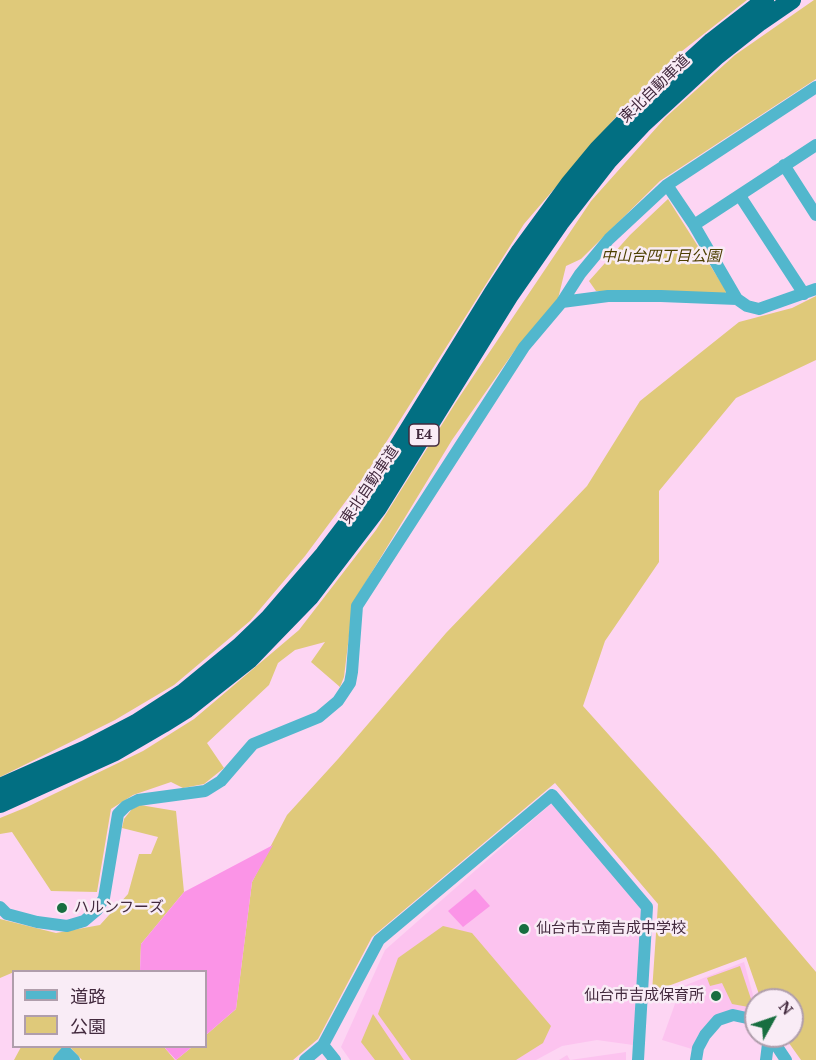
<!DOCTYPE html>
<html>
<head>
<meta charset="utf-8">
<style>
	body { margin:0 }
	#map { position:relative; width:816px; height:1060px; overflow:hidden; background:#fdd5f3; font-family:"PT Serif","Noto Sans JP",serif }
	canvas { display:block }
	.legend { position:absolute; left:12px; top:970px; width:195px; height:78px; box-sizing:border-box; background:#f9ecf6; border:2px solid #b09eac; margin:0; padding:8px 10px; list-style:none; font-size:18px; color:#432a3e }
	.legend li { display:flex; align-items:center; gap:12px; height:30px }
	.legend b { width:30px; border:2px solid #b09eac }
	.north { position:absolute; left:744px; top:988px; width:60px; height:60px; box-sizing:border-box; background:#f9ecf6; border:2px solid #b09eac; border-radius:50%; rotate:50deg; font-size:16px; font-weight:700; line-height:24px; text-align:center; color:#432a3e }
	.north::after { content:''; display:block; margin:auto; width:21px; height:27px; background:#186e40; clip-path:polygon(50% 0,100% 100%,50% 72%,0 100%) }
</style>
</head>
<body>
<div id="map">
<canvas width="816" height="1060"></canvas>
<ul class="legend">
<li><b style="height:8px;background:#52b7cd"></b>道路</li>
<li><b style="height:16px;background:#dfc97a"></b>公園</li>
</ul>
<div class="north">N</div>
</div>
<script>
const ctx = document.querySelector('canvas').getContext('2d');
ctx.lineJoin = 'round';
function paint(path, color) { ctx.fillStyle = color; ctx.fill(path, 'evenodd'); }
const poly = rows => new Path2D(rows.map(r => 'M' + r).join(''));
function stroke(path, color, width, dash) { ctx.strokeStyle = color; ctx.lineWidth = width; ctx.lineCap = dash ? 'butt' : 'round'; ctx.setLineDash(dash || []); ctx.stroke(path); }
function drawText(font, color, halo, rows, align = 'center') {
  ctx.font = font + ' "PT Serif","Noto Sans JP",serif'; ctx.lineWidth = 5; ctx.setLineDash([]); ctx.textBaseline = 'middle'; ctx.strokeStyle = halo; ctx.fillStyle = color; for (const [text, x, y, turn = 0] of rows) {
    ctx.save(); ctx.translate(x, y); ctx.rotate((+turn || 0) * Math.PI / 180); ctx.textAlign = isNaN(turn) ? turn : align; if (halo) ctx.strokeText(text, 0, 0); ctx.fillText(text, 0, 0); ctx.restore();
  }
}
paint(poly([
	[552,803,642,908,633,1045,597,1040,562,1046,536,1060,350,1060,341,1047,385,950],
	[744,962,756,1006,756,1013,729,1012,709,1023,698,1035,692,1049,662,1040,681,987],
	[626,1052,626,1060,559,1060,567,1055,570,1060]
]), '#fcc3ef');
paint(poly([
	[0,0,747,0,677,55,621,111,524,224,366,474,305,556,250,621,174,685,115,720,0,777],
	[814,0,816,0,816,79,660,181,581,259,566,266,557,303,515,350,452,440,353,603,344,677,340,687,311,662,325,642,295,650,278,663,269,685,207,743,224,768,204,784,183,788,171,782,133,795,111,809,97,892,51,891,12,832,0,834,0,818,27,807,143,751,194,719,299,630,376,530,456,402,591,201,666,117,735,55],
	[668,199,727,292,723,294,596,291,589,281,630,235],
	[816,296,816,360,736,398,659,491,659,562,605,641,583,706,715,853,816,972,816,1060,801,1060,784,1036,792,1036,792,1000,761,1000,746,957,652,992,658,904,555,783,372,937,318,1039,293,1060,176,1060,192,1047,206,1046,206,1035,236,1009,252,882,287,815,338,759,446,633,587,486,640,401,739,322,792,308],
	[140,805,176,811,184,892,141,944,140,971,14,972,0,978,0,919,56,933,100,925,128,894,139,854,151,854,158,837,122,828,124,819,132,809],
	[443,926,472,933,551,1026,543,1043,516,1060,411,1060,378,1014,398,958],
	[740,966,754,1008,732,1004,722,983,710,986,707,978],
	[373,1014,404,1060,375,1060,361,1042],
	[21,1047,66,1047,53,1060,14,1060],
	[70,1047,164,1047,175,1060,82,1060]
]), '#dfc97a');
paint(poly([
	[273,845,252,882,236,1009,206,1035,206,972,140,971,141,944,184,892],
	[475,889,490,906,463,927,448,911],
	[164,1047,192,1047,176,1060]
]), '#fb94e7');
stroke(poly([
	[784,165,816,215],
	[667,185,694,225,737,299],
	[740,196,804,294],
	[694,225,816,145],
	[562,302,608,296,661,296,737,299,747,306,759,309,816,289],
	[0,907,7,914,37,922,67,926,84,921,97,910,104,898,118,814,126,806,138,800,205,791,221,781,253,744,319,717,338,701,350,683,352,672,357,606,524,347,562,302,580,274,609,239,667,185,816,87],
	[770,1036,786,1060],
	[323,1045,335,1060],
	[59,1060,66,1052,74,1060],
	[305,1060,323,1045,379,940,552,795,647,907,638,1060],
	[696,1060,698,1048,705,1035,718,1020,733,1015,756,1020],
	[766,1060,769,1036]
]), '#52b7cd', 12);
stroke(poly([
	[0,787,86,749,136,723,184,692,240,646,268,619,324,554,356,512,381,474,492,294,520,251,569,184,598,149,631,115,712,41,765,0],
	[0,804,115,752,163,724,187,709,249,660,275,633,310,597,378,508,510,295,560,223,609,160,642,125,717,56,760,22,792,0]
]), '#026f82', 18);
for (const [x, y, r, color] of [
	[62,908,6,"#186e40"],
	[524,929,6,"#186e40"],
	[716,996,6,"#186e40"]
]) { const dot = new Path2D(); dot.arc(x, y, r, 0, 2 * Math.PI); ctx.fillStyle = color; ctx.fill(dot); stroke(dot, '#f9ecf6', 2); }
for (const [x, y, w] of [
	[424,435,30]
]) { const box = new Path2D(); box.roundRect(x - w / 2, y - 11, w, 22, 4.5); ctx.fillStyle = '#f9ecf6'; ctx.fill(box); stroke(box, '#432a3e', 1.5); }
drawText('bold 14px', '#432a3e', null, [
	["E4",424,435]
]);
drawText('15px', '#432a3e', '#f9ecf6', [
	["東北自動車道",655,89,-44],
	["東北自動車道",370,485,-56]
]);
drawText('italic 15px', '#4d3f01', '#f9ecf6', [
	["中山台四丁目公園",661,257]
]);
drawText('15px', '#432a3e', '#f9ecf6', [
	["ハルンフーズ",74,908],
	["仙台市立南吉成中学校",536,929],
	["仙台市吉成保育所",704,996,"right"]
], 'left');
</script>
</body>
</html>
